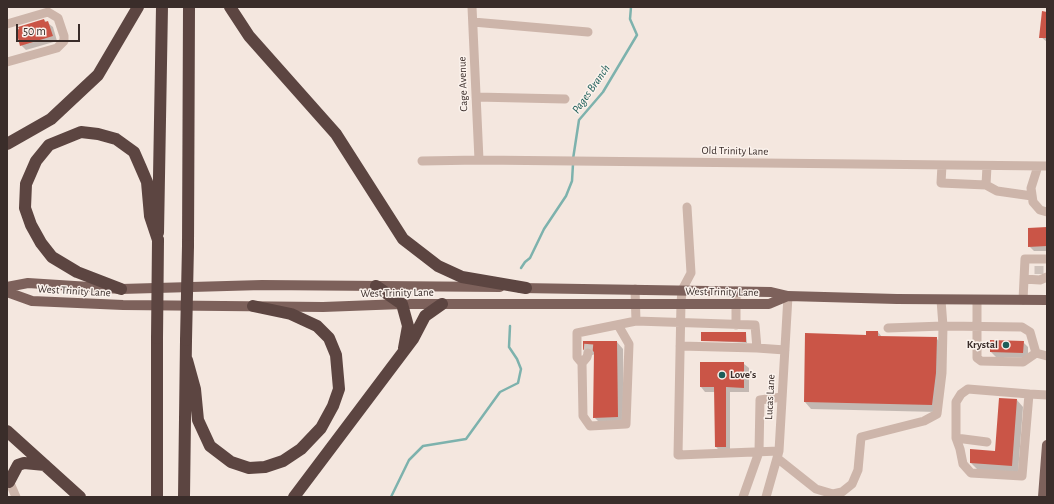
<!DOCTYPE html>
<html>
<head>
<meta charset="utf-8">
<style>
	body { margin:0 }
	#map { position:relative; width:1054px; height:504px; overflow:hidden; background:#f4e7df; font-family:"Alegreya Sans",sans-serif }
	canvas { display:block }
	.frame { position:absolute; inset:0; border:8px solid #3a2d2a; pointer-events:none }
	.scale { position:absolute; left:16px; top:24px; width:64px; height:18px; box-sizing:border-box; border:2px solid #3a2d2a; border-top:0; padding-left:5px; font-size:12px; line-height:14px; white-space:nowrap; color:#3a2d2a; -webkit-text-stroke:3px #fbf2ec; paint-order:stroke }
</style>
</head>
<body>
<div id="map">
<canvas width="1054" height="504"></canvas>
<div class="frame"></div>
<div class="scale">50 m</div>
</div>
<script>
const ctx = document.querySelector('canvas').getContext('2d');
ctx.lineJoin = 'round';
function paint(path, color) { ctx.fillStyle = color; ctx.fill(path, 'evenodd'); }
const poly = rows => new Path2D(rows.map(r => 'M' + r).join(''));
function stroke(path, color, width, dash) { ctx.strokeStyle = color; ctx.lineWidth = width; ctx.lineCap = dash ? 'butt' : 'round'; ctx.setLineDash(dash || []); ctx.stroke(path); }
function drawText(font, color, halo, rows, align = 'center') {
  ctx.font = font + ' "Alegreya Sans",sans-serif'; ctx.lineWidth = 3; ctx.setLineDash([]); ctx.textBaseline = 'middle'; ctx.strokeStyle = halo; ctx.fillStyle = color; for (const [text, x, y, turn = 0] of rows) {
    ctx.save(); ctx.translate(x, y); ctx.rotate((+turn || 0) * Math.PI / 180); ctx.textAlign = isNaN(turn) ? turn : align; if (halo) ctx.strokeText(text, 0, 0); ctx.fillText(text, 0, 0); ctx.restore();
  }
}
paint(poly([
	[44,20,53,27,57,41,26,50,21,45],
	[1047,24,1047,42,1041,37],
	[1047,228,1047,251,1034,251,1029,246],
	[878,332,882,337,936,338,943,345,938,412,811,409,805,402,867,336],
	[746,333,747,343,702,340],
	[584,342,617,342,623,349,624,424,601,424,594,417,595,354,590,356,584,350],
	[1023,342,1028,347,1028,358,996,357,991,352],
	[744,364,749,368,749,392,730,392,730,451,721,452,716,447,715,392,705,392,701,387],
	[1017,400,1023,407,1018,473,978,470,971,463,996,452]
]), '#0003');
stroke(poly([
	[573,159,579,120,603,92,637,35,630,19,631,7],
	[521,268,525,262,530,258,544,229,566,196,572,181,573,164],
	[391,497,409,460,423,446,466,439,500,392,518,383,521,369,517,359,509,347,510,326]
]), '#7db2ad', 2.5);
paint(poly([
	[1042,11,1047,12,1047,38,1039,38],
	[44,19,45,22,48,21,53,36,20,46,16,30,19,29,18,27],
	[1047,227,1047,246,1028,247,1028,228],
	[866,331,878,331,878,336,937,337,936,373,932,405,804,402,805,333,866,335],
	[701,332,746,332,746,342,701,341],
	[990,340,1024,341,1023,353,990,352],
	[583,341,617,341,618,417,593,418,594,352,589,347,583,350],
	[700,362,744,362,744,388,726,387,726,447,715,447,714,387,700,387],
	[999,398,1017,399,1012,466,970,463,970,449,995,451]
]), '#ca5547');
stroke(poly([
	[1039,266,1039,274],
	[588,353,589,341]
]), '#cfc2bb', 9, [9, 4.5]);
stroke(poly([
	[472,7,479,160],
	[473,22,588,32],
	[7,24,48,12,58,18,64,36,64,41,57,48,7,62],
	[476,97,565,99],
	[422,161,479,160,1047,166],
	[942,165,941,183,986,185,987,166],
	[1038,166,1031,188,1033,202,1040,210,1047,212],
	[986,185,997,191,1032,196],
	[687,207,691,273,682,290,681,303,678,455,779,451],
	[1024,279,1040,280,1047,277],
	[635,289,636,321,755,325,757,348,785,350],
	[941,300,943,326,1022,327,1030,332,1036,353],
	[977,300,977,358,981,361,1023,362,1036,353,1047,356],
	[1023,300,1025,259,1047,259],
	[618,325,629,344,626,424,590,426,583,416,582,363,577,357,577,333,636,321],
	[736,325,736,291],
	[680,346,757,348],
	[582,363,587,357,588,353],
	[1029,394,1022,476,971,473,963,464,960,449,956,438,956,402,961,394,968,389,1029,394,1047,395],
	[956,438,987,442],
	[777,458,816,489,833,494,842,492,852,484,858,470,861,437,924,421,937,414,942,373,943,326,888,328],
	[7,476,16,497],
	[743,497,759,452,760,400,782,397],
	[766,497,779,451,788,296]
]), '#cdb5aa', 9);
stroke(poly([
	[7,287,28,283,121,289,262,285,500,287],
	[520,288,771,292,788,296,897,299,1047,300],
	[7,292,32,301,123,305,323,307,402,304,769,304,788,296],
	[1043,497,1047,445]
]), '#7d615b', 10);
stroke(poly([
	[230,7,249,36,336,134,403,239,438,266,462,277,526,288],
	[7,144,51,119,98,75,138,7],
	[158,233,162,7],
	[188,246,189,7],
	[376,286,402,304,408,326,404,348],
	[121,289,77,272,52,257,41,243,31,225,25,208,26,184,36,161,49,145,81,132,98,134,116,139,134,152,141,168,147,182,150,216,158,240],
	[157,338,157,497],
	[187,360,195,389,198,420,210,446,231,462,249,468,265,467,283,461,301,449,321,428,333,406,339,389,336,355,329,338,317,326,291,314,253,306],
	[7,431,80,497],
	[9,482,18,465,24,463,45,465],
	[184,497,186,340],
	[294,497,413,339,425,316,442,304]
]), '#5c4541', 12);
stroke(poly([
	[157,338,158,240],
	[186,340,188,246]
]), '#5c4541', 12);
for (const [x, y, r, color] of [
	[1006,345,4,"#1d5e59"],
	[722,375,4,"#1d5e59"]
]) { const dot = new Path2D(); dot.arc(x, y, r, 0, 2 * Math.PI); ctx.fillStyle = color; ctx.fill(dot); stroke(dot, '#fbf2ec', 1.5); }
drawText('11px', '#3a2d2a', '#fbf2ec', [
	["Cage Avenue",463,84,-92],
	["Old Trinity Lane",735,151,1],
	["West Trinity Lane",74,291,3],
	["West Trinity Lane",722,292,1],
	["West Trinity Lane",397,293,-1],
	["Lucas Lane",770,397,-87]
]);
drawText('bold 11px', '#3a2d2a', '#fbf2ec', [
	["Krystal",998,345],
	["Love's",730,375,"left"]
], 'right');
drawText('italic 12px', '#1d5e59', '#fbf2ec', [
	["Pages Branch",591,89,-55]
]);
</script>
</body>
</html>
